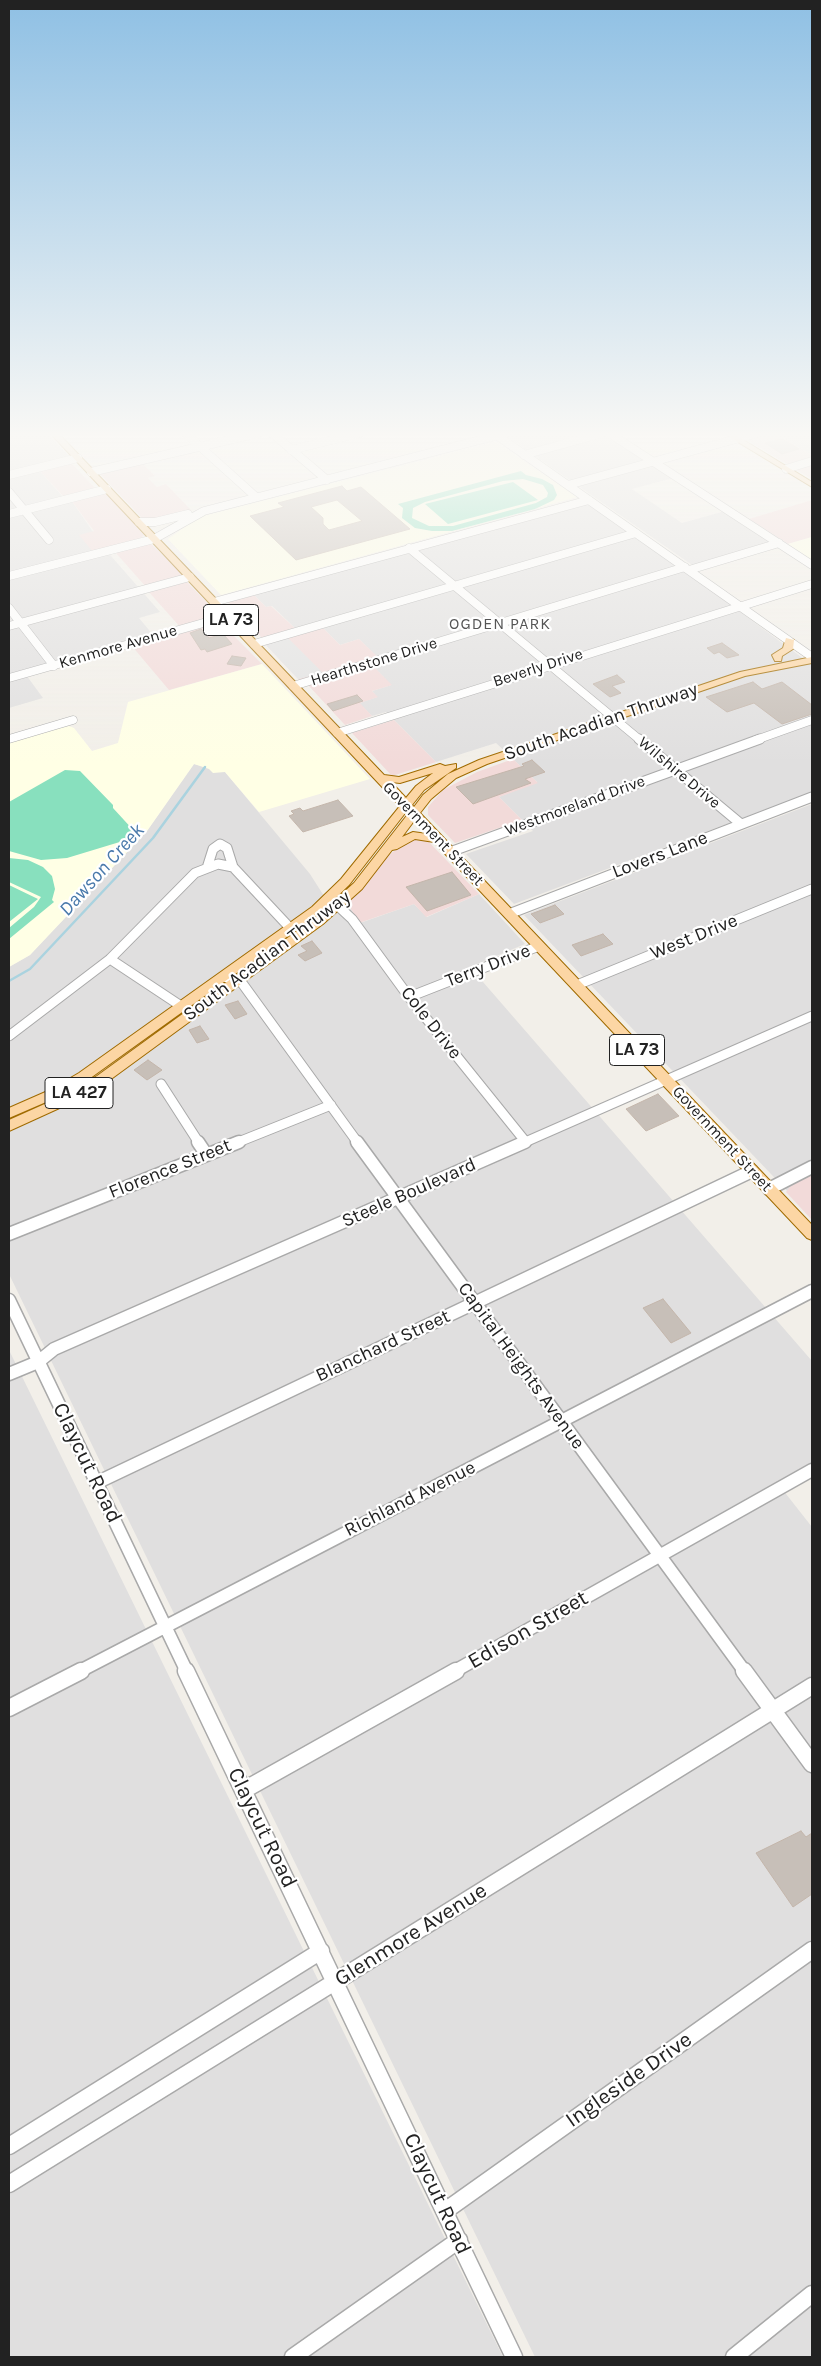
<!DOCTYPE html>
<html>
<head>
<meta charset="utf-8">
<style>
	body { margin:0 }
	#map { position:relative; width:821px; height:2366px; overflow:hidden; background:#f2efe9; font-family:Karla,sans-serif }
	canvas { display:block }
	.frame { position:absolute; inset:0; border:10px solid #222; pointer-events:none }
</style>
</head>
<body>
<div id="map">
<canvas width="821" height="2366"></canvas>
<div class="frame"></div>
</div>
<script>
const ctx = document.querySelector('canvas').getContext('2d');
ctx.lineJoin = 'round';
function paint(path, color) { ctx.fillStyle = color; ctx.fill(path, 'evenodd'); }
const poly = rows => new Path2D(rows.map(r => 'M' + r).join(''));
function stroke(path, color, width, dash) { ctx.strokeStyle = color; ctx.lineWidth = width; ctx.lineCap = dash ? 'butt' : 'round'; ctx.setLineDash(dash || []); ctx.stroke(path); }
function drawText(font, color, halo, rows, align = 'center') {
  ctx.font = font + ' Karla,sans-serif'; ctx.lineWidth = 4.5; ctx.setLineDash([]); ctx.textBaseline = 'middle'; ctx.strokeStyle = halo; ctx.fillStyle = color; for (const [text, x, y, turn = 0] of rows) {
    ctx.save(); ctx.translate(x, y); ctx.rotate((+turn || 0) * Math.PI / 180); ctx.textAlign = isNaN(turn) ? turn : align; if (halo) ctx.strokeText(text, 0, 0); ctx.fillText(text, 0, 0); ctx.restore();
  }
}
paint(poly([
	[9,433,47,433,70,457,9,473],
	[515,433,604,433,674,478,632,489,682,523,725,511,770,540,769,544,695,567,509,438],
	[775,433,812,433,812,455],
	[38,469,64,498,69,497,105,549,160,612,139,618,154,636,24,672,43,698,9,708,9,476],
	[589,500,812,665,812,792,514,904,466,854,533,831,499,797,537,782,496,743,436,762,386,712,372,716,359,703,377,697,372,691,391,685,372,665,382,662,359,639,340,645,318,623,297,630,272,606,266,607,253,594],
	[194,764,225,772,310,874,324,896,309,910,74,1078,41,1096,9,1109,9,967,30,955,147,831],
	[812,804,812,1217,524,915],
	[479,894,525,944,470,967,812,1361,812,1464,779,1485,812,1527,812,2357,535,2357,9,1274,9,1130,50,1113,94,1089,322,926,347,902,360,923,414,904,427,917],
	[9,1350,503,2357,9,2357]
]), '#e0dfdf');
paint(poly([
	[765,433,775,433,812,455,812,479,745,439],
	[70,462,97,490,65,498,38,469],
	[141,462,155,476,148,478,157,487,166,484,192,511,150,521,143,519,100,474,102,471],
	[104,491,144,535,139,540,93,552,79,535,94,531,71,500],
	[812,500,812,537,788,544,749,519],
	[150,544,152,545,185,576,146,587,115,552],
	[186,581,188,583,220,616,181,628,148,591],
	[253,594,266,607,271,606,297,630,262,638,227,601],
	[219,621,262,664,169,690,131,645],
	[321,626,340,645,359,639,383,662,300,681,264,643],
	[372,665,392,685,372,691,378,697,360,703,372,716,345,725,308,685],
	[394,720,436,762,392,776,352,733],
	[513,759,538,783,499,797,522,820,455,843,428,815,428,807,443,790,477,772],
	[424,837,479,894,426,917,414,904,359,923,347,902,389,855,410,839],
	[812,1172,812,1220,786,1192,795,1180]
]), '#f2dad9');
paint(poly([
	[496,442,577,497,221,595,168,539,199,517],
	[812,537,812,560,788,544],
	[262,664,370,779,259,812,225,772,213,773,209,769,194,764,147,831,30,955,9,967,9,741,69,726,74,728,92,751,118,743,128,702]
]), '#ffffe5');
paint(poly([
	[521,471,526,475,542,479,553,485,557,495,554,500,535,509,452,531,432,531,415,528,402,518,403,508,398,504],
	[523,479,543,485,548,493,547,497,536,503,453,526,429,526,412,518,413,508,425,502,503,481],
	[513,482,538,500,448,524,425,504],
	[65,770,80,771,113,805,113,808,135,832,123,841,67,858,41,860,9,851,9,802],
	[9,858,28,860,43,867,52,876,55,889,52,900,54,902,9,939,9,928,34,907,41,897,9,882],
	[9,885,38,899,9,922]
]), '#88e0be');
paint(poly([
	[288,638,323,673,298,679,265,644]
]), '#e2e2e2');
stroke(poly([
	[9,981,30,969,153,838,205,767]
]), '#aad3df', 2.5);
const building = poly([
	[782,439,799,449,782,454,765,443,782,439],
	[342,486,347,491,361,487,410,529,296,560,250,516,284,507,278,503,342,486],
	[337,500,362,521,329,530,323,524,323,518,311,507,337,500],
	[201,629,209,638,223,634,232,644,207,652,205,649,201,650,190,633,201,629],
	[722,643,739,655,727,658,719,652,714,654,707,648,722,643],
	[232,656,246,658,241,666,227,664,232,656],
	[617,675,625,682,612,686,621,693,610,697,593,684,617,675],
	[753,682,762,689,782,682,812,705,812,714,782,724,754,703,727,712,706,697,753,682],
	[357,695,363,701,333,711,327,704,357,695],
	[532,760,545,772,525,779,531,783,473,804,456,787,524,766,522,764,532,760],
	[338,800,353,816,303,832,289,816,294,814,291,811,300,808,303,811,338,800],
	[452,872,471,895,427,911,406,887,452,872],
	[555,905,564,914,540,923,531,914,555,905],
	[603,934,613,944,581,956,572,945,603,934],
	[312,941,322,953,305,961,298,955,307,951,301,946,312,941],
	[238,1001,247,1014,235,1019,225,1005,238,1001],
	[200,1026,209,1039,197,1043,189,1030,200,1026],
	[148,1060,162,1070,147,1080,134,1070,148,1060],
	[658,1094,679,1116,646,1131,626,1109,658,1094],
	[663,1299,691,1333,671,1343,643,1308,663,1299],
	[801,1831,806,1837,812,1833,812,1894,793,1907,756,1853,801,1831]
]);
paint(building, '#c7bfb8');
stroke(building, '#c4b6ab', 1);
const minorFar3 = poly([
	[185,433,256,497],
	[272,433,327,480],
	[609,433,812,565],
	[495,434,812,657],
	[291,450,360,433],
	[524,455,603,433],
	[786,469,812,461],
	[91,472,259,433],
	[9,475,78,458],
	[568,485,758,433],
	[9,492,49,540],
	[9,514,107,489],
	[139,522,155,522,188,514],
	[409,548,640,740],
	[689,570,779,543],
	[9,576,154,539,204,511,507,433],
	[214,602,589,500],
	[9,608,54,666],
	[9,626,190,577],
	[254,644,636,533],
	[9,678,228,616],
	[293,686,685,567],
	[337,733,812,584],
	[9,739,73,720],
	[756,740,812,720]
]);
const minorFar2 = poly([
	[639,739,741,824],
	[450,852,760,739],
	[207,868,213,849,220,844,227,848,233,867],
	[338,906,352,919,409,997,525,1141],
	[509,914,812,797],
	[110,959,193,1014],
	[224,977,242,983,358,1143],
	[577,985,812,889],
	[409,997,539,946],
	[9,1036,110,959,195,873,218,864,233,867,291,929],
	[161,1084,199,1143],
	[236,1143,331,1105],
	[523,1143,812,1016]
]);
const minorFar1 = poly([
	[198,1142,206,1154],
	[357,1142,745,1672],
	[769,1189,812,1167],
	[9,1234,239,1142],
	[9,1300,187,1672],
	[9,1374,38,1362,54,1349,525,1142],
	[96,1483,752,1171],
	[78,1672,812,1291],
	[453,1672,812,1470]
]);
const minor = poly([
	[186,1671,514,2357],
	[744,1671,812,1764],
	[9,1708,81,1671],
	[244,1790,456,1671],
	[9,2146,321,1951],
	[9,2184,812,1686],
	[445,2211,812,1950],
	[293,2357,459,2240],
	[734,2357,812,2294]
]);
const major = poly([
	[50,433,58,433,384,775,399,777,440,764,445,766,456,764,456,768,424,790,412,805,414,807,423,795,448,774,479,760,740,672,812,657,812,663,745,676,487,764,456,778,431,799,420,813,812,1225,812,1240,807,1238,434,842,415,839,397,849,392,850,362,889,323,924,107,1082,77,1100,9,1131,9,1120,67,1094,97,1076,315,918,354,883,408,814,406,812,349,885,320,913,89,1079,60,1096,9,1118,9,1108,50,1090,79,1073,312,907,341,879,400,806,50,433],
	[433,773,416,786,406,798,391,782,400,783,433,773],
	[414,821,427,834,413,832,402,837,414,821],
	[723,433,732,433,812,482,812,487,723,433],
	[786,638,794,640,793,649,782,656,781,661,775,661,772,655,783,648,786,638]
]);
stroke(minorFar3, '#a9a9a9', 9);
stroke(minorFar2, '#a9a9a9', 11);
stroke(minorFar1, '#a9a9a9', 15);
stroke(minor, '#a9a9a9', 19);
stroke(major, '#a06b00', 2);
stroke(minorFar3, '#fff', 8);
stroke(minorFar2, '#fff', 9);
stroke(minorFar1, '#fff', 12);
stroke(minor, '#fff', 16);
paint(major, '#fcd6a4');
const sky = ctx.createLinearGradient(0, 0, 0, 764);
sky.addColorStop(0, '#8fc0e4');
sky.addColorStop(0.57, '#f9f8f5');
sky.addColorStop(1, '#f9f8f500');
ctx.fillStyle = sky;
ctx.fillRect(0, 0, 821, 764);
ctx.letterSpacing = '1px';
drawText('16px', '#555', '#fff', [
	["OGDEN PARK",500,624]
]);
ctx.letterSpacing = '0px';
drawText('16px', '#222', '#fff', [
	["Kenmore Avenue",118,647,-16],
	["Hearthstone Drive",374,662,-17],
	["Beverly Drive",538,668,-18],
	["Wilshire Drive",679,773,40],
	["Westmoreland Drive",575,806,-20],
	["Government Street",433,834,46],
	["Government Street",722,1139,47]
]);
for (const [x, y, w] of [
	[231,620,55],
	[637,1050,55],
	[79,1093,68]
]) { const box = new Path2D(); box.roundRect(x - w / 2, y - 15.5, w, 31, 4); ctx.fillStyle = '#fff'; ctx.fill(box); stroke(box, '#222', 1); }
drawText('bold 18px', '#222', null, [
	["LA 73",231,620],
	["LA 73",637,1050],
	["LA 427",79,1093]
]);
drawText('19px', '#222', '#fff', [
	["South Acadian Thruway",601,722,-19],
	["Lovers Lane",660,855,-21],
	["West Drive",694,937,-22],
	["South Acadian Thruway",267,956,-37],
	["Terry Drive",488,966,-21],
	["Cole Drive",431,1023,52],
	["Florence Street",170,1169,-22],
	["Steele Boulevard",409,1193,-24],
	["Blanchard Street",383,1346,-25],
	["Capital Heights Avenue",521,1366,54],
	["Richland Avenue",410,1499,-27]
]);
drawText('italic 20px', '#4a7aab', '#fff', [
	["Dawson Creek",102,870,-48]
]);
drawText('22px', '#222', '#fff', [
	["Claycut Road",87,1463,64],
	["Edison Street",528,1630,-30],
	["Claycut Road",262,1828,64],
	["Glenmore Avenue",411,1935,-32],
	["Ingleside Drive",629,2080,-35],
	["Claycut Road",437,2194,65]
]);
</script>
</body>
</html>
